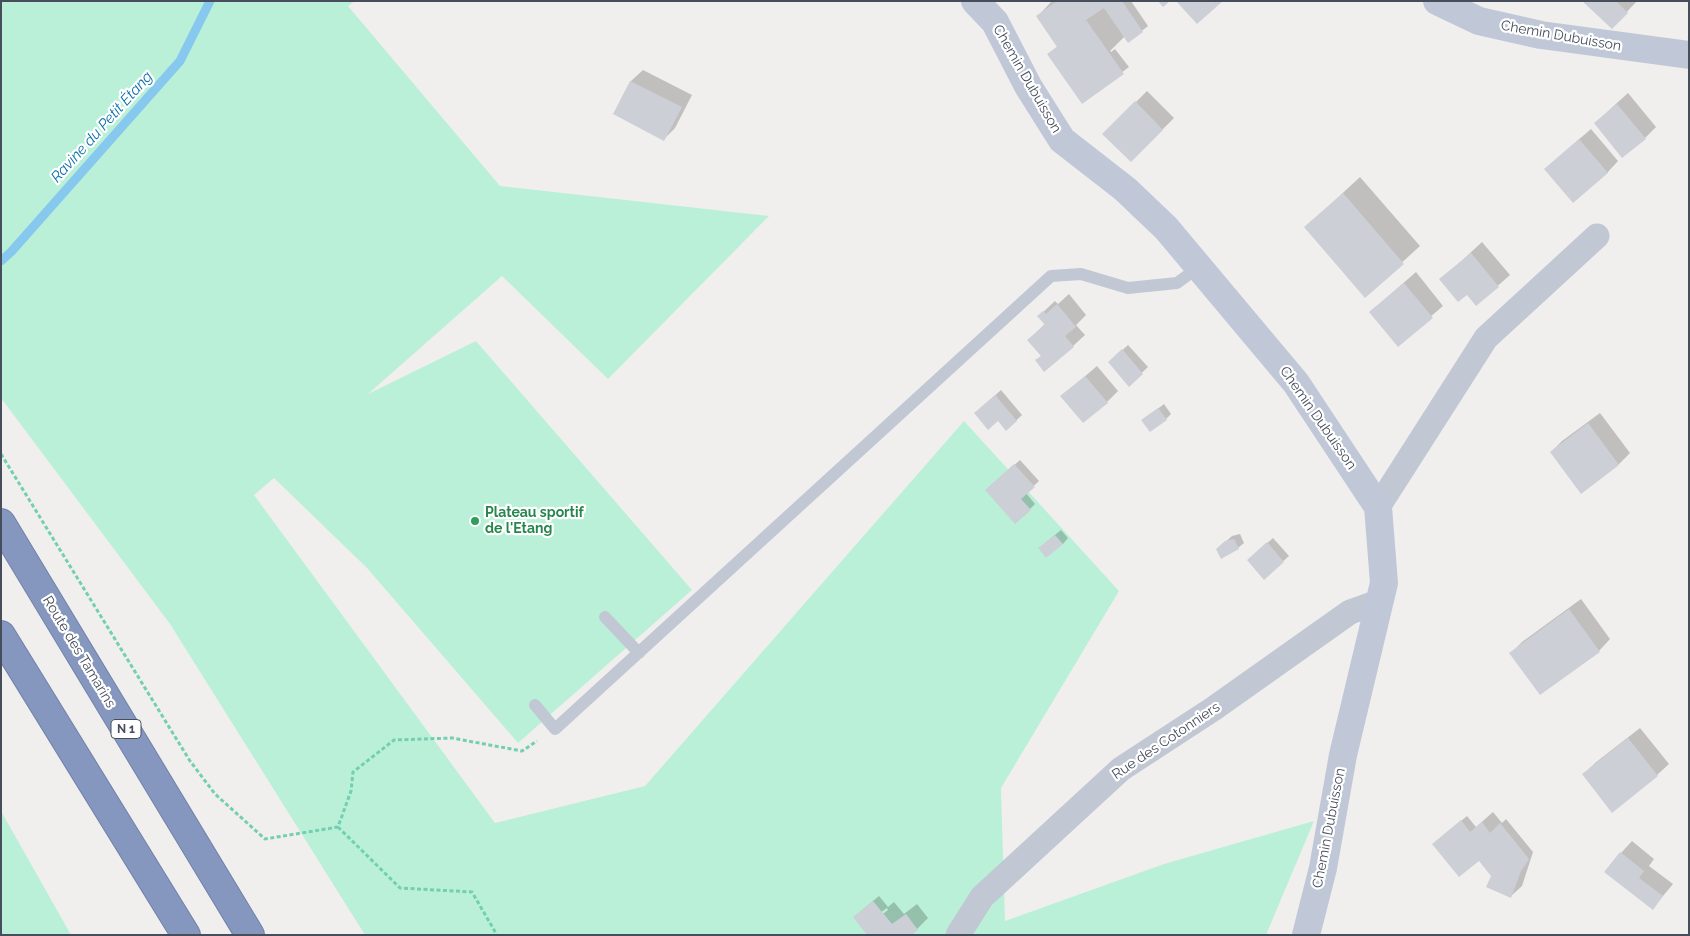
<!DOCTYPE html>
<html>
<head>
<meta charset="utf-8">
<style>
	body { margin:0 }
	#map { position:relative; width:1690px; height:936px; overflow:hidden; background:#f1efee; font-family:Raleway,sans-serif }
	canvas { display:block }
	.frame { position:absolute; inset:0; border:2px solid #464e5c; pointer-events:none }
</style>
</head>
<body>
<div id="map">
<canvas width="1690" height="936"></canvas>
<div class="frame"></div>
</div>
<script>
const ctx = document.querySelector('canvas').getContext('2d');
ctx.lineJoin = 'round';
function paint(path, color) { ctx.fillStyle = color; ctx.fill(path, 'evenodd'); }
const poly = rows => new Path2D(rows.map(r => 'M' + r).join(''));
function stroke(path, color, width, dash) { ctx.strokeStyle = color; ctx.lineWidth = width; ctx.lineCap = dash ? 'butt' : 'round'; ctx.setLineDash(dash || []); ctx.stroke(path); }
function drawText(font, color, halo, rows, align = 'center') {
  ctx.font = font + ' Raleway,sans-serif'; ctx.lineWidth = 4.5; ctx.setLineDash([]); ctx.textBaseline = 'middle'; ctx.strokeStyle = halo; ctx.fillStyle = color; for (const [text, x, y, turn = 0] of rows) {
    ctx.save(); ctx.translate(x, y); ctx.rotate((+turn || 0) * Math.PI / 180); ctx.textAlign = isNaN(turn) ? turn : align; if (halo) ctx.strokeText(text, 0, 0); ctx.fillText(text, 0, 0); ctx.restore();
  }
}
paint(poly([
	[1,1,355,1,348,6,500,186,769,216,608,379,502,276,368,394,476,341,692,590,518,743,367,568,274,478,254,495,495,823,645,786,964,421,1119,591,1001,788,1005,921,1164,864,1314,821,1266,935,365,935,170,624,1,398],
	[1,811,71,935,1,935]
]), '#bbf0d8');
paint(poly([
	[1052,1,1131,1,1148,26,1129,41,1125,36,1110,51,1111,52,1115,49,1129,67,1082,102,1048,54,1058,46,1037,17],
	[1584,1,1637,1,1623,16],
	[643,70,692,95,675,128,664,139,615,114,631,81],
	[1147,91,1174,118,1131,161,1104,134],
	[1628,93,1656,127,1645,138,1595,123],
	[1591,129,1618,161,1607,173,1562,154],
	[1360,177,1420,246,1365,296,1305,228],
	[1482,242,1510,275,1477,304,1467,293,1455,267],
	[1416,272,1443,306,1408,336,1370,312],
	[1069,294,1086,315,1076,325,1085,335,1073,346,1036,361,1042,355,1028,340,1045,324,1039,316,1055,301,1058,304],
	[1128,345,1148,367,1129,385,1115,357],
	[1097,366,1118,391,1107,402,1062,396],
	[1001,390,1022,415,1006,430,998,419,981,408],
	[1164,404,1171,414,1166,419,1143,420],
	[1600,413,1630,453,1619,464,1581,492,1551,452,1562,441],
	[1020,460,1039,481,1026,493,1035,504,1030,509,992,485],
	[1061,530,1068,538,1063,544,1045,543],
	[1240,534,1244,543,1238,548,1223,544,1232,536],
	[1273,538,1289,556,1264,578,1254,555],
	[1581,599,1610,639,1599,651,1540,694,1511,653,1522,642],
	[1640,728,1669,764,1657,775,1612,811,1584,774,1595,763],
	[1493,812,1502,823,1506,819,1533,852,1522,886,1510,897,1479,859,1439,839,1467,816,1476,827],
	[1632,841,1654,859,1649,866,1673,884,1653,908,1621,853],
	[879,896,888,907,894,902,904,914,917,904,928,918,917,929,854,917],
	[887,908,888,910,874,921,874,917]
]), '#0003');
stroke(poly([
	[1,261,11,252,180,61,210,1]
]), '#87c8ee', 9);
paint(poly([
	[1057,1,1122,1,1143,32,1128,43,1104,8,1086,20,1124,74,1082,104,1047,54,1057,47,1036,16],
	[1158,1,1170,1,1163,7],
	[1176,1,1223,1,1197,24],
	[1582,1,1616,1,1628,13,1612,29],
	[630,81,682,107,664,141,613,114],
	[1135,101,1163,130,1131,162,1102,134],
	[1617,104,1646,139,1622,158,1594,123],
	[1579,139,1608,173,1573,203,1544,169],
	[1343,193,1404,264,1365,298,1304,227],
	[1471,253,1499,287,1476,306,1467,295,1458,302,1439,279],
	[1404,283,1433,318,1398,347,1369,312],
	[1057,304,1076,327,1065,336,1074,347,1044,372,1035,360,1041,356,1027,340,1045,325,1037,316,1043,311,1046,314],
	[1122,349,1143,374,1129,387,1108,362],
	[1085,376,1108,403,1083,423,1060,396],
	[995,395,1017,421,1006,431,998,421,988,430,974,413],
	[1158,408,1167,420,1150,432,1141,420],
	[1588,423,1619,465,1581,494,1550,452],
	[1014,464,1035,487,1021,499,1031,510,1015,524,985,490],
	[1055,535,1063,544,1046,558,1038,548],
	[1234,539,1239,549,1221,559,1216,549,1225,541],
	[1267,542,1284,562,1264,580,1247,560],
	[1569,609,1600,652,1540,695,1509,653],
	[1628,738,1658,776,1612,813,1582,774],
	[1461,820,1470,832,1482,822,1490,833,1500,823,1529,859,1521,871,1511,898,1486,887,1491,876,1479,861,1459,877,1432,844],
	[1620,852,1644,871,1639,878,1663,896,1653,910,1604,872],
	[873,901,892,924,906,914,918,930,912,935,867,935,853,917]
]), '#cdcfd6');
const highway = poly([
	[1,523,250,935],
	[1,635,186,935]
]);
stroke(highway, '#7082aa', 30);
stroke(poly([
	[1,454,190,761,215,794,265,839,338,827,351,791,353,772,394,740,452,738,522,751,537,741],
	[338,827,400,888,472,892,497,935]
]), '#72cfb0', 3, [4, 2.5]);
stroke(poly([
	[605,617,639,653],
	[535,705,555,729,1051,276,1081,274,1128,288,1177,283,1199,267]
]), '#c1c8d4', 12);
stroke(poly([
	[1378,507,1486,338,1597,236],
	[958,935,982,897,1121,769,1213,709,1350,612,1381,601]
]), '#c1c8d4', 25);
stroke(poly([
	[975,1,995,22,1028,86,1062,140,1125,189,1166,228,1296,383,1378,507,1384,583,1343,755,1323,868,1306,935],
	[1437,1,1479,21,1541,35,1689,55]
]), '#c0c8d8', 28);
stroke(highway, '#8597be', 28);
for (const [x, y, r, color] of [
	[475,521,5,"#2e9e5b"]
]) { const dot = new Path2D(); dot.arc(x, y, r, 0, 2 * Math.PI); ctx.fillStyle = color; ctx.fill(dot); stroke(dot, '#fff', 2); }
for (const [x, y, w] of [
	[126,729,30]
]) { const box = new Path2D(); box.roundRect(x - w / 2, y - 9.5, w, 19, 4); ctx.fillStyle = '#fff'; ctx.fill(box); stroke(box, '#464e5c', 1); }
drawText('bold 12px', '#464e5c', null, [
	["N 1",126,729]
]);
drawText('14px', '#464e5c', '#fff', [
	["Chemin Dubuisson",1561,36,10],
	["Chemin Dubuisson",1027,79,60],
	["Chemin Dubuisson",1318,418,55],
	["Route des Tamarins",79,652,59],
	["Rue des Cotonniers",1166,741,-34],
	["Chemin Dubuisson",1329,828,-79]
]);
drawText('bold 14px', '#27864d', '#fff', [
	["Plateau sportif",485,513],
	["de l'Etang",485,529]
], 'left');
drawText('italic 15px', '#096fac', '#fff', [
	["Ravine du Petit Étang",102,127,-48]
]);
</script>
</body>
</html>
